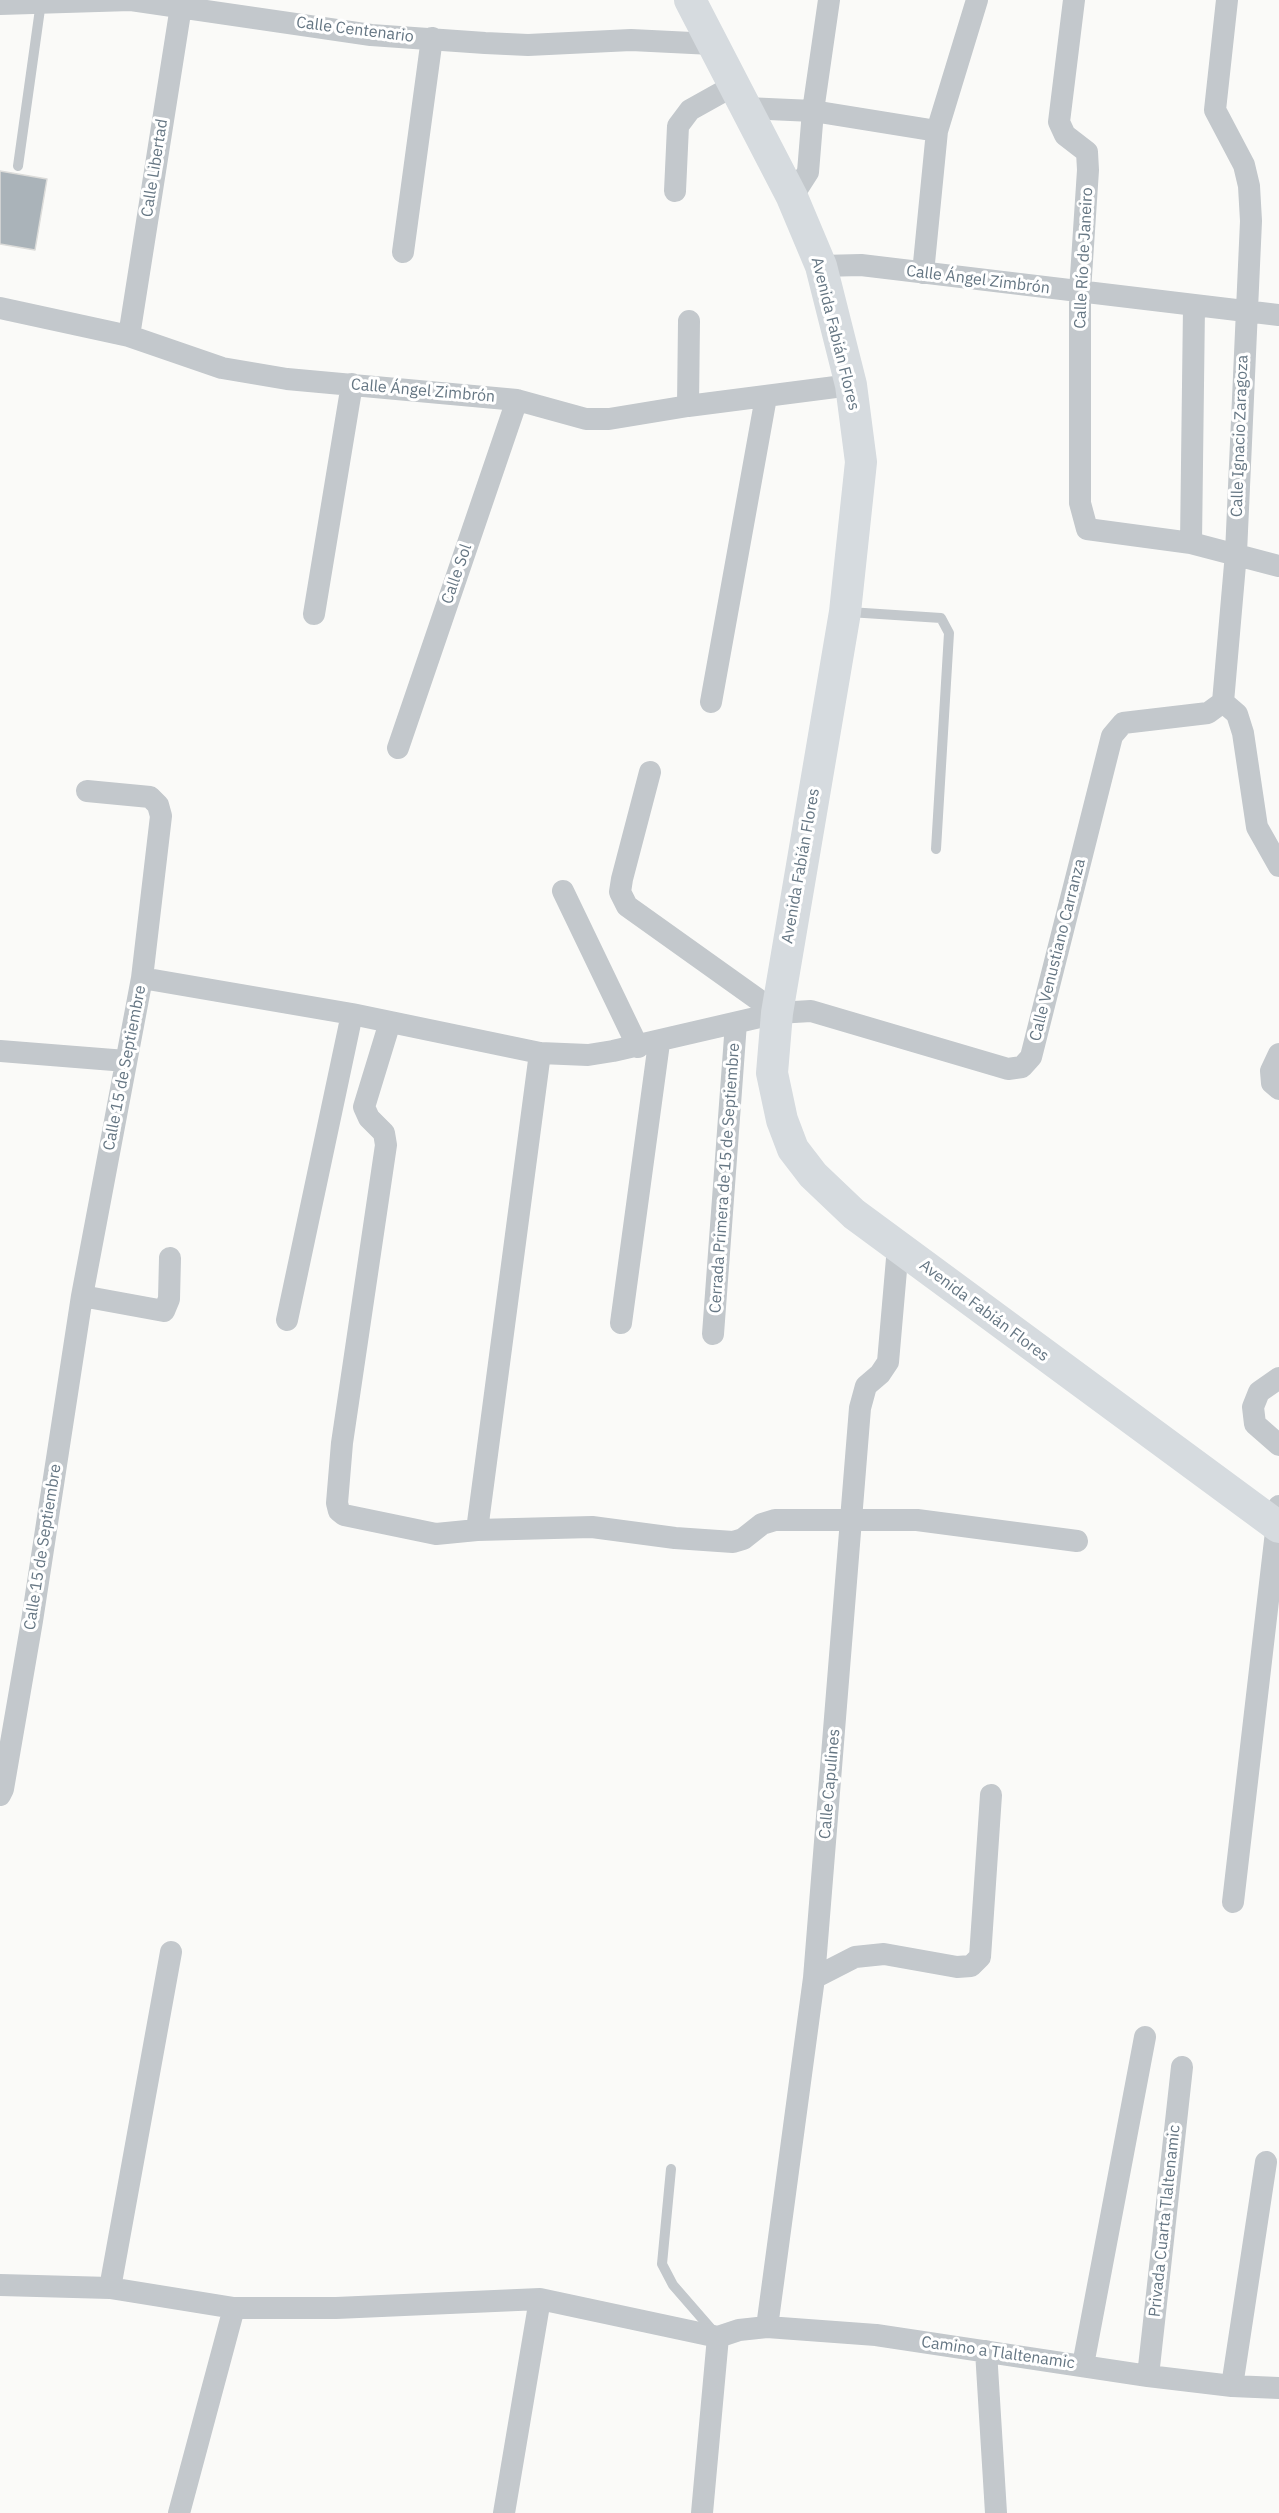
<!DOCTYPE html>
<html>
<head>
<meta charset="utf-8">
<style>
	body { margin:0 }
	canvas { display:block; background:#fafaf8 }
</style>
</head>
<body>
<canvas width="1279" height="2513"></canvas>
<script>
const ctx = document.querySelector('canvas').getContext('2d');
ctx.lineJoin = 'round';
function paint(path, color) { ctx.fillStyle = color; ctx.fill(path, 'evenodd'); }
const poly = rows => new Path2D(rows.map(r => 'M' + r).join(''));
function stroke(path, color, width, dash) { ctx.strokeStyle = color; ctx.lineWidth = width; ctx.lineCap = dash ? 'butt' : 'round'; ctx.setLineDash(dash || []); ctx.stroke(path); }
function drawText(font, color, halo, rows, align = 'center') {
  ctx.font = font + ' "IBM Plex Sans",sans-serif'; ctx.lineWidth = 6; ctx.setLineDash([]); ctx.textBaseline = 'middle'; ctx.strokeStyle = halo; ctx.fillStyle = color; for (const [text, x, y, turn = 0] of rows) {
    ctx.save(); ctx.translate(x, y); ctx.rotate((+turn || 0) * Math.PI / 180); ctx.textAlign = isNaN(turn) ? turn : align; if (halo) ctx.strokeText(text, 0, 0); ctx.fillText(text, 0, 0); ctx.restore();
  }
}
const building = poly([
	[0,171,47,179,35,250,0,244,0,171]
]);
paint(building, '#aab3b9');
stroke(building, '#dcdcda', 1.5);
stroke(poly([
	[18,166,41,2],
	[849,612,941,618,949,633,936,849],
	[671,2169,662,2264,673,2285,713,2331]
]), '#c3c8cc', 10);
stroke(poly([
	[1074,0,1059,122,1065,135,1087,152,1088,170,1080,291,1080,503,1087,529,1191,543,1279,566],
	[0,4,131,0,371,35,485,43,528,45,631,40,712,44],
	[746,108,813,111,937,131],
	[675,191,678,126,690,110,733,86],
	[792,197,808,172,813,111,829,0],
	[403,252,432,38],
	[821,266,861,265,1279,315],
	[923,273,937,131,977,0],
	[0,308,129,336,222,368,287,379,517,400,586,419,609,419,688,406,851,385],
	[129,336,182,0],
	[688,406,689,321],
	[1191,543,1194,306],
	[314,614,352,384],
	[711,702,766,397],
	[1223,702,1236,553,1251,221,1249,186,1244,165,1215,110,1227,0],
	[1223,702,1237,714,1243,733,1257,827,1279,866],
	[398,748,517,400],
	[650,772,622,879,620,892,627,906,777,1013],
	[563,891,638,1047],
	[142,978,352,1014,540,1053,588,1055,613,1051,777,1013,811,1011,1008,1069,1022,1067,1031,1057,1112,736,1123,723,1208,713,1223,702],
	[390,1022,364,1107,369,1118,384,1133,386,1145,342,1443,337,1503,339,1511,344,1515,436,1534,477,1530,592,1527,675,1538,733,1542,743,1539,762,1524,775,1520,917,1520,1077,1541],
	[0,1051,126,1061],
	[1279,1054,1271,1071,1272,1083,1279,1089],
	[82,1296,164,1311,169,1299,170,1258],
	[287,1320,352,1014],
	[621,1323,659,1043],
	[713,1334,736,1023],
	[1279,1378,1259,1392,1253,1407,1255,1424,1279,1445],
	[477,1530,540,1053],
	[0,1795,3,1789,32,1621,82,1296,142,978,161,816,158,805,150,797,87,791],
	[1233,1902,1279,1506],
	[814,1978,855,1957,884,1954,957,1967,971,1966,980,1957,991,1795],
	[0,2285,110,2288,234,2308,336,2308,540,2299,718,2337],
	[110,2288,171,1952],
	[767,2327,814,1978,860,1408,866,1386,880,1374,888,1362,898,1247],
	[718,2337,739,2330,767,2327,876,2335,1148,2376,1232,2386,1279,2388],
	[986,2351,996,2513],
	[1083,2365,1145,2037],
	[1148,2376,1182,2067],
	[1232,2386,1266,2162],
	[179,2513,234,2308],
	[504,2513,540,2299],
	[702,2513,718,2337]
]), '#c3c8cc', 22);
stroke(poly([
	[690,0,792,197,821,266,851,385,861,462,845,612,777,1013,772,1073,782,1120,793,1149,813,1175,854,1214,1279,1527]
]), '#d6dbdf', 32);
drawText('16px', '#657683', '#fff', [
	["Calle Centenario",355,30,7],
	["Calle Libertad",155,168,-81],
	["Calle Río de Janeiro",1084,258,-87],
	["Calle Ángel Zimbrón",978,280,7],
	["Avenida Fabián Flores",835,334,76],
	["Calle Ángel Zimbrón",423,391,5],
	["Calle Ignacio Zaragoza",1240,436,-88],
	["Calle Sol",457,574,-71],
	["Avenida Fabián Flores",801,866,-80],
	["Calle Venustiano Carranza",1058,950,-76],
	["Calle 15 de Septiembre",125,1068,-79],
	["Cerrada Primera de 15 de Septiembre",725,1178,-86],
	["Avenida Fabián Flores",984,1311,37],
	["Calle 15 de Septiembre",43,1547,-81],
	["Calle Capulines",830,1784,-85],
	["Privada Cuarta Tlaltenamic",1165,2221,-84],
	["Camino a Tlaltenamic",998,2353,8]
]);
</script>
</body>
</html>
